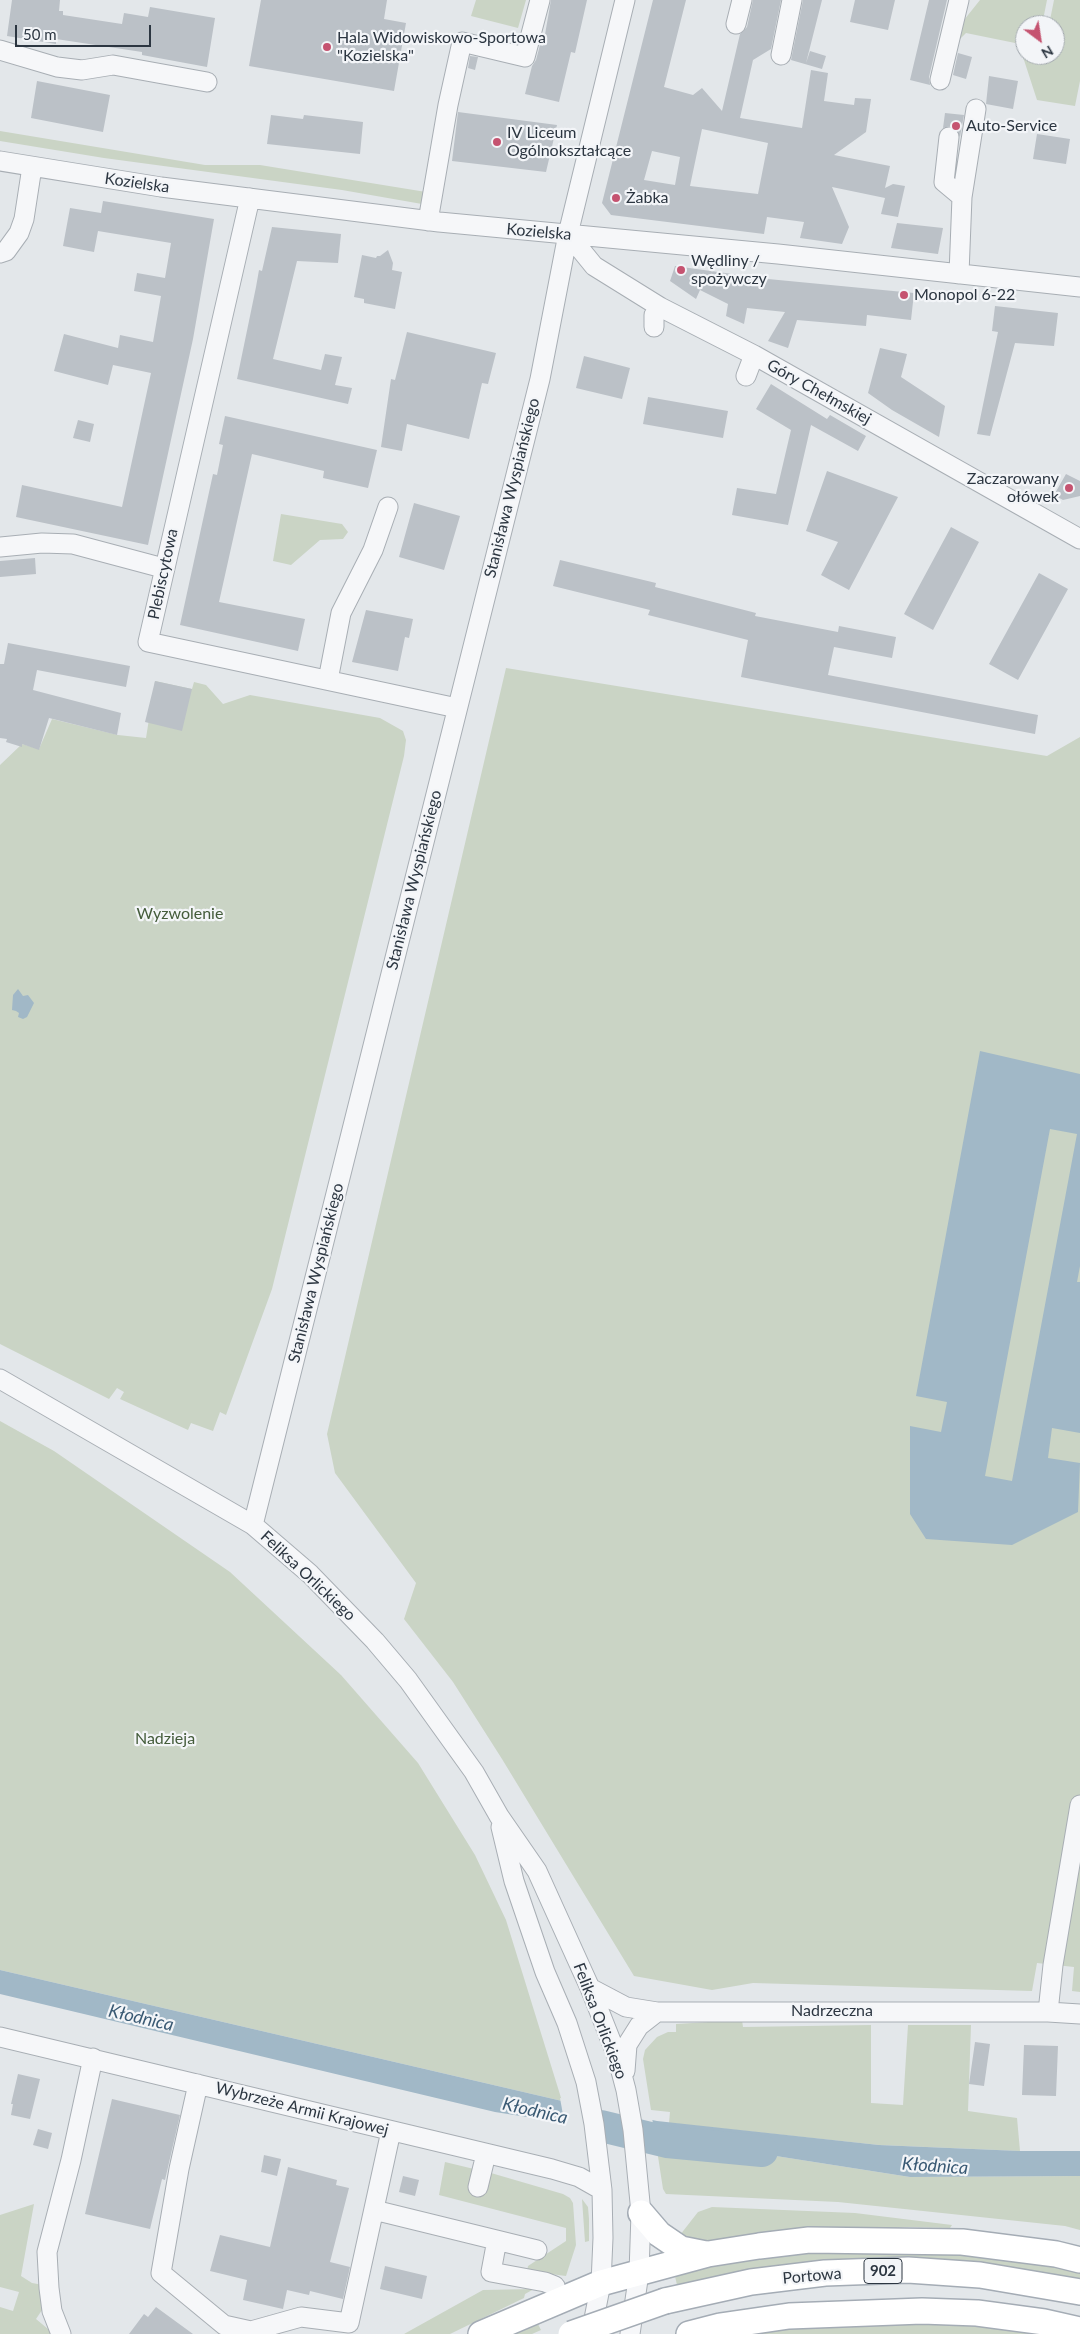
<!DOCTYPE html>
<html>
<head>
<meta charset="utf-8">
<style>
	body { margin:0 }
	#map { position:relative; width:1080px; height:2334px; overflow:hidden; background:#e3e7ea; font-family:Lato,sans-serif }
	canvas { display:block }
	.north { position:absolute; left:1015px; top:15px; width:50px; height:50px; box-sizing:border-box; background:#f3f5f8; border:1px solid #a3a9af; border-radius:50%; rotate:149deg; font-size:14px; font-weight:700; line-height:20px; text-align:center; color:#2c3641 }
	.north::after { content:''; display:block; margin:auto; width:18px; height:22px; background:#c55370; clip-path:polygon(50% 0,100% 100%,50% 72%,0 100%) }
	.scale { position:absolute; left:15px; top:25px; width:136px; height:22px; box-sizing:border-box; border:2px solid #2c3641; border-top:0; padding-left:6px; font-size:15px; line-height:18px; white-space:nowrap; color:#2c3641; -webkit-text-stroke:4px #f3f5f8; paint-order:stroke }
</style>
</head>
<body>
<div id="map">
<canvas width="1080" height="2334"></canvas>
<div class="north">N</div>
<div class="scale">50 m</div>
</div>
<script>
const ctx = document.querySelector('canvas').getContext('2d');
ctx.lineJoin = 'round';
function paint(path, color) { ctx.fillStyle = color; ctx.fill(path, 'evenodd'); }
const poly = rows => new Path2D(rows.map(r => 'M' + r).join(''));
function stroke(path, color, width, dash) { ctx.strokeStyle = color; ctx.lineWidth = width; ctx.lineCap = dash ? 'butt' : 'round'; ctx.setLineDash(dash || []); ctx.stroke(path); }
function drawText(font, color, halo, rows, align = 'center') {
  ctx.font = font + ' Lato,sans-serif'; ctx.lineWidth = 4.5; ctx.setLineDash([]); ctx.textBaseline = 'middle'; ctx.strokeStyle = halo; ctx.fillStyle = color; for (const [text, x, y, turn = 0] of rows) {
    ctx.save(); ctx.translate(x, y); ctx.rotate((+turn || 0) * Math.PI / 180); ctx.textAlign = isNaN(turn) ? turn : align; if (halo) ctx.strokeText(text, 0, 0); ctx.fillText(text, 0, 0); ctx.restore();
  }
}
paint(poly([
	[476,0,526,0,518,28,471,16],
	[980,0,1047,0,1042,25,1025,25,1025,45,966,33,958,41,960,25],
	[1054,0,1080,0,1080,81,1075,106,1037,100,1023,57,1028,55,1055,55,1055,25,1049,25],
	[0,131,205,165,260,165,426,192,422,204,342,190,104,158,0,141],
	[281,514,342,524,348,532,343,539,320,540,291,565,273,561],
	[506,668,1047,756,1080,737,1080,1992,1072,1991,1074,1967,1037,1963,1032,1991,753,1983,712,1990,634,1976,502,1759,453,1682,404,1619,416,1583,335,1473,327,1434],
	[155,681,192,689,194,682,206,685,223,704,250,695,380,718,403,731,406,740,404,756,272,1289,226,1415,220,1412,213,1431,191,1423,188,1430,120,1399,124,1392,117,1388,109,1399,0,1344,0,765,22,744,39,749,52,719,118,735,146,738],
	[0,1421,54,1451,230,1572,341,1675,418,1763,475,1855,506,1920,562,2101,0,1970],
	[742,2020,743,2027,871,2025,871,2103,903,2105,908,2025,971,2025,968,2111,1017,2118,1020,2151,879,2145,669,2123,670,2112,651,2110,643,2059,645,2050,657,2037,668,2032,676,2032,676,2024],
	[655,2137,910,2177,1080,2176,1080,2230,1065,2226,838,2202,666,2194,663,2189],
	[445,2162,474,2169,486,2191,491,2173,563,2194,570,2198,573,2203,576,2245,566,2276,527,2271,528,2266,566,2241,566,2228,439,2195],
	[582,2199,588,2207,589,2219,589,2241,585,2242],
	[34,2204,21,2276,32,2283,43,2285,48,2314,42,2310,36,2319,54,2334,0,2334,0,2307,13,2311,19,2292,0,2287,0,2215],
	[712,2207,855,2213,952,2225,950,2228,908,2227,698,2243,680,2235,698,2212],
	[858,2251,961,2252,1022,2258,1080,2270,1080,2283,1027,2270,934,2260,748,2271,677,2285,674,2272,718,2262,804,2253],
	[534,2289,525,2294,524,2298,450,2334,404,2334,483,2290],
	[535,2318,541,2330,532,2334,501,2334],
	[891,2321,978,2325,1045,2334,747,2334,827,2324]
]), '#cad4c5');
paint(poly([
	[18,989,23,996,28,995,34,1003,27,1017,23,1019,18,1017,19,1013,16,1011,12,1010,13,995],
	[980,1051,1080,1074,1080,1266,1077,1282,1080,1282,1080,1433,1052,1428,1048,1458,1080,1463,1078,1512,1012,1545,926,1539,910,1514,910,1426,941,1432,947,1402,916,1396],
	[1050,1129,1077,1134,1012,1481,985,1476],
	[0,1970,562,2101,657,2121,879,2145,1020,2151,1080,2151,1080,2176,910,2177,495,2112,0,1994]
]), '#a1b8c7');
paint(poly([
	[560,2098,652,2118,656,2140,565,2126]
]), '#e3e7ea');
stroke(poly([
	[601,2126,667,2142,762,2151]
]), '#a1b8c7', 32);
paint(poly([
	[12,0,60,0,59,11,63,11,63,15,122,24,124,13,148,17,150,7,215,18,207,67,142,55,142,52,56,39,56,44,7,36],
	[261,0,387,0,384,19,406,23,394,91,249,66],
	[551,0,587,0,575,53,571,52,559,102,525,94,532,66,536,60,540,45,543,46],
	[653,0,686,0,664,87,693,95,702,88,722,111,740,34,747,27,753,0,781,0,771,49,753,60,740,118,802,128,811,70,828,73,824,101,854,105,855,98,871,99,866,132,834,155,890,166,885,188,893,184,905,186,898,217,881,214,885,198,832,187,849,227,842,244,800,238,804,222,767,217,764,234,611,215,602,203],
	[702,129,768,143,758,194,690,186],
	[652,151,680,157,675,185,644,180],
	[803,0,822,0,806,63,810,51,826,56,822,69,791,60],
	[855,0,895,0,888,30,850,22],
	[929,0,947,0,929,77,930,85,910,80],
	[958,53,972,57,966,79,953,75],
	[470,56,478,57,475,70,468,68],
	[989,76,1018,81,1013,109,986,104],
	[37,81,110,95,103,132,31,118],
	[458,112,557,125,546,172,452,161],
	[945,113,964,115,960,137,955,128,950,126,943,128],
	[271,115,303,119,304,115,363,122,360,154,267,144],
	[1037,134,1070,139,1066,164,1033,159],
	[103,201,214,219,193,339,148,545,16,517,22,485,122,507,151,373,113,365,108,385,54,371,64,334,118,348,120,335,153,342,161,296,134,291,137,273,165,278,171,243,98,231,94,252,63,246,70,208,101,213],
	[897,223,943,228,938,254,891,248],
	[272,227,341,234,338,263,297,261,273,359,321,370,325,354,342,357,335,385,352,388,348,404,237,379,256,287,259,270,262,271],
	[388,250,393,263,392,270,402,272,395,309,364,303,364,299,354,297,362,255,376,258,377,256,380,256],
	[675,266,768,279,914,293,911,320,867,315,866,326,797,320,788,348,768,341,785,312,747,308,744,324,726,316,728,304,700,290,696,299,670,281],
	[995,306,1058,313,1054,346,1015,343,990,436,977,434,998,332,992,331],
	[407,332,496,353,488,384,482,383,469,439,407,424,402,451,381,447,391,379,395,380],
	[880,348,907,354,901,377,945,406,939,437,892,410,868,393],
	[584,356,630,368,622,399,576,388],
	[771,384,827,419,830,415,866,436,858,451,811,425,788,525,732,515,737,488,776,494,791,430,756,409],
	[648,397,728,411,723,438,643,424],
	[225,416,377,450,368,488,323,478,324,471,252,454,219,602,305,619,298,651,180,625,213,474,217,475,223,445,219,444],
	[78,420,94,424,90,442,73,438],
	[827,471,898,497,849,590,821,575,838,542,806,531],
	[1066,474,1080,481,1080,496,1063,500,1054,495],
	[414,503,460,516,444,570,399,557],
	[951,527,979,542,933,630,904,614],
	[35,558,36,574,0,577,0,561],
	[560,560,656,583,655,587,756,613,755,616,838,632,839,626,896,637,892,658,834,647,828,675,1038,715,1035,734,741,677,748,640,648,615,650,610,553,586],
	[1039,573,1068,589,1018,680,989,664],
	[366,610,413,619,409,638,405,637,398,671,352,662],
	[8,643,130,666,126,687,37,670,33,690,121,713,117,735,49,718,39,750,22,744,22,747,6,742,7,739,0,738,0,664,4,664],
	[155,681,192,689,182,731,145,722],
	[975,2042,990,2044,984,2086,969,2084],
	[1024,2045,1058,2046,1056,2096,1022,2095],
	[18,2074,40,2079,30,2119,11,2115,13,2104,11,2104],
	[112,2099,180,2115,165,2180,162,2179,150,2229,85,2214],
	[38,2129,52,2133,48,2149,33,2145],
	[264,2155,281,2159,277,2176,261,2172],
	[288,2167,337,2180,336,2185,349,2188,330,2262,350,2267,343,2299,310,2291,309,2295,287,2290,283,2309,243,2300,247,2280,210,2271,220,2235,270,2247],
	[403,2176,419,2180,415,2196,399,2192],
	[385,2266,427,2276,422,2299,380,2289],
	[156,2307,193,2334,129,2334,144,2314,148,2317]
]), '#bbc1c7');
const minor = poly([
	[736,24,742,0],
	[0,50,57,67,82,70,113,65,207,82],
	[781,55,792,0],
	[940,80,959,0],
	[949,137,944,182,962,197],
	[0,161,161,187,439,222,778,254,1080,287],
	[250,198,148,642,457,708],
	[428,221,448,105,462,42,525,57,540,0],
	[568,234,594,266,660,307,754,355,1080,539],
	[0,253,6,251,19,233,24,219,32,167],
	[959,274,962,197,976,109],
	[654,327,654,315,660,307],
	[746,376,754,355],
	[0,547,42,543,73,544,163,568],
	[328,680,341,613,373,550,388,507],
	[0,1379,253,1525,310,1574,375,1641,408,1680,474,1772,499,1816,537,1871,590,1988,617,2056,626,2090,633,2130,641,2213,639,2273,630,2334],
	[253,1525,540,379,568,234,625,0],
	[501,1827,514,1881,545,1972,567,2023,586,2082,594,2124,602,2190,603,2238,601,2283,591,2334],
	[590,1988,626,2007,657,2012,1048,2012,1080,2014],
	[1048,2012,1053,1965,1080,1805],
	[0,2037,552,2169,579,2177,602,2190],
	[625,2071,627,2045,639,2026,657,2012],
	[198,2084,179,2169,161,2273,224,2325,251,2331,301,2317,349,2323,391,2131],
	[478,2187,486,2154],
	[374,2210,537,2250],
	[497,2240,491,2272,545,2282,555,2286],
	[61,2334,52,2311,49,2288,47,2252,71,2160,93,2058]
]);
const major = poly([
	[641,2213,659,2234,681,2249,706,2254],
	[665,2301,751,2282,825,2273,908,2270,980,2275,1080,2292],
	[481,2334,601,2283,708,2254,759,2246,809,2240,962,2242,1056,2254,1080,2260],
	[689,2334,720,2326,789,2316,922,2311,977,2313,1044,2322,1080,2330]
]);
stroke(minor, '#a8aeb4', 21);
stroke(major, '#a4acb5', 28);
stroke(minor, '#f6f7f9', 19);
stroke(major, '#fff', 25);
const majorBridge = poly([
	[571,2334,665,2301]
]);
stroke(majorBridge, '#a4acb5', 28, []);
stroke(majorBridge, '#fff', 25);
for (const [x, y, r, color] of [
	[327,47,5,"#c55370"],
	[956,126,5,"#c55370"],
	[497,142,5,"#c55370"],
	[616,198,5,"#c55370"],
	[681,270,5,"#c55370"],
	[904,295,5,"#c55370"],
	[1069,488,5,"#c55370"]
]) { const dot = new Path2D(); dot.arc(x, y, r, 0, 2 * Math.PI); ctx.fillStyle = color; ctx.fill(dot); stroke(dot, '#f3f5f8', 2); }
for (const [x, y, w] of [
	[883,2271,38]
]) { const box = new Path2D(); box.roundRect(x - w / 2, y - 12.5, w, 25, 4); ctx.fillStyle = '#f3f5f8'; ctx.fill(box); stroke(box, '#2c3641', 1); }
drawText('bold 15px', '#2c3641', null, [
	["902",883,2271]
]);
drawText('16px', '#2c3641', '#f3f5f8', [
	["Hala Widowiskowo-Sportowa",337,38],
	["\"Kozielska\"",337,56],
	["Auto-Service",966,126],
	["IV Liceum",507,133],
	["Ogólnokształcące",507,151],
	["Żabka",626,198],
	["Wędliny /",691,261],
	["spożywczy",691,279],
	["Monopol 6-22",914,295],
	["Zaczarowany",1059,479,"right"],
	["ołówek",1059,497,"right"]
], 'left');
drawText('16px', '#2c3641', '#f3f5f8', [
	["Kozielska",137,183,8],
	["Kozielska",539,232,5],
	["Góry Chełmskiej",819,392,29],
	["Stanisława Wyspiańskiego",512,488,-76],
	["Plebiscytowa",163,574,-78],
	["Stanisława Wyspiańskiego",414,880,-76],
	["Stanisława Wyspiańskiego",316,1273,-76],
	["Feliksa Orlickiego",308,1576,43],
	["Nadrzeczna",832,2011],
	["Feliksa Orlickiego",600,2021,69],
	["Wybrzeże Armii Krajowej",302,2109,14],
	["Portowa",812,2276,-5]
]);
drawText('16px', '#445c3b', '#f3f5f8', [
	["Wyzwolenie",180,914],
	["Nadzieja",165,1739]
]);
drawText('italic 18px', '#395973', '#f3f5f8', [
	["Kłodnica",141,2018,13],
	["Kłodnica",535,2111,13],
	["Kłodnica",935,2166,4]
]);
</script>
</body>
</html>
